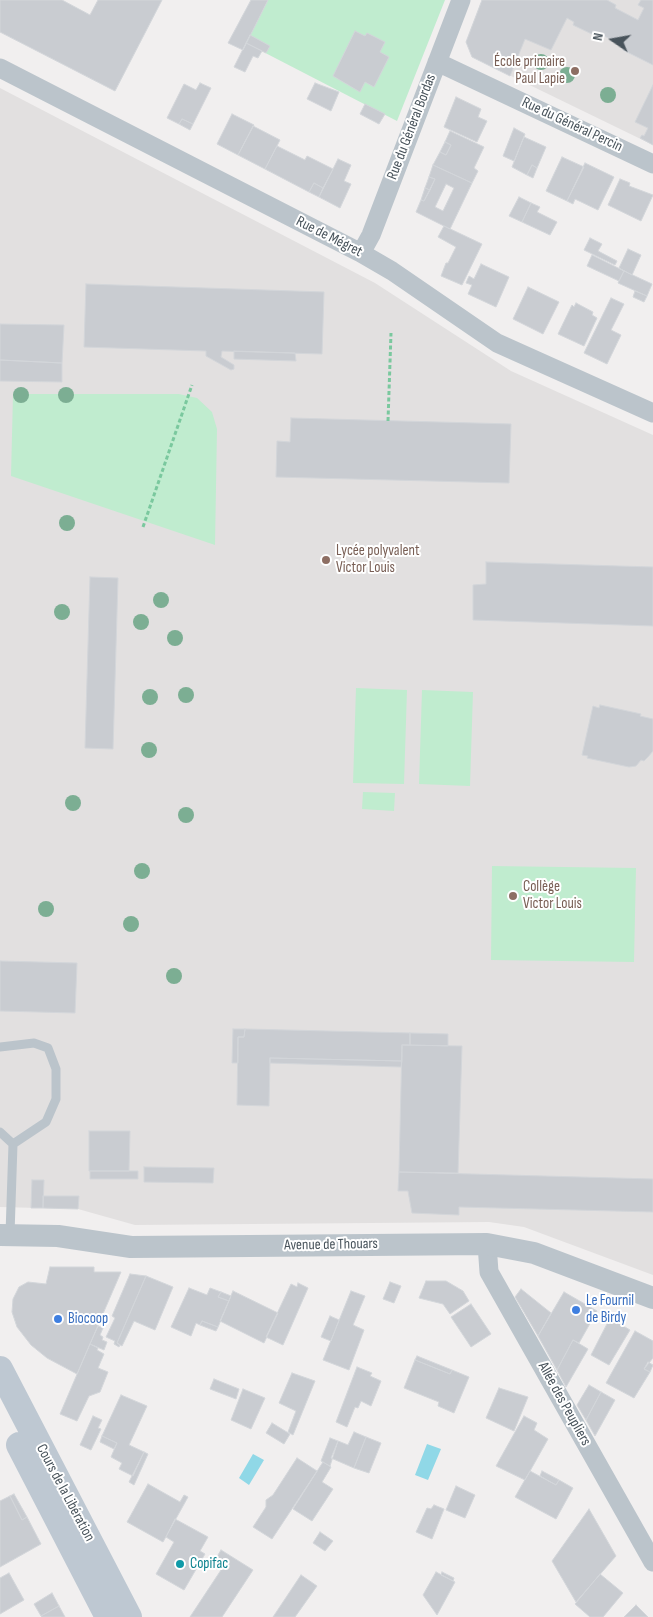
<!DOCTYPE html>
<html>
<head>
<meta charset="utf-8">
<style>
	body { margin:0 }
	#map { position:relative; width:653px; height:1617px; overflow:hidden; background:#f1efef; font-family:"Sofia Sans Condensed",sans-serif }
	canvas { display:block }
	.north { position:absolute; left:588px; top:15px; width:50px; height:50px; -webkit-text-stroke:4px #fff; paint-order:stroke; rotate:282deg; font-size:14px; font-weight:700; line-height:20px; text-align:center; color:#48535b }
	.north::after { content:''; display:block; margin:auto; width:18px; height:22px; background:#48535b; clip-path:polygon(50% 0,100% 100%,50% 72%,0 100%) }
</style>
</head>
<body>
<div id="map">
<canvas width="653" height="1617"></canvas>
<div class="north">N</div>
</div>
<script>
const ctx = document.querySelector('canvas').getContext('2d');
ctx.lineJoin = 'round';
function paint(path, color) { ctx.fillStyle = color; ctx.fill(path, 'evenodd'); }
const poly = rows => new Path2D(rows.map(r => 'M' + r).join(''));
function stroke(path, color, width, dash) { ctx.strokeStyle = color; ctx.lineWidth = width; ctx.lineCap = dash ? 'butt' : 'round'; ctx.setLineDash(dash || []); ctx.stroke(path); }
function drawText(font, color, halo, rows, align = 'center') {
  ctx.font = font + ' "Sofia Sans Condensed",sans-serif'; ctx.lineWidth = 4; ctx.setLineDash([]); ctx.textBaseline = 'middle'; ctx.strokeStyle = halo; ctx.fillStyle = color; for (const [text, x, y, turn = 0] of rows) {
    ctx.save(); ctx.translate(x, y); ctx.rotate((+turn || 0) * Math.PI / 180); ctx.textAlign = isNaN(turn) ? turn : align; if (halo) ctx.strokeText(text, 0, 0); ctx.fillText(text, 0, 0); ctx.restore();
  }
}
paint(poly([
	[482,0,653,0,653,145,472,57,466,42],
	[0,88,375,283,511,371,653,435,653,1275,524,1227,489,1222,135,1225,78,1209,0,1207]
]), '#e2e0e0');
paint(poly([
	[268,0,445,0,397,121,246,43],
	[13,394,179,394,197,398,212,412,217,429,215,545,11,476],
	[356,688,407,690,404,784,353,783],
	[422,690,473,692,470,786,419,784],
	[363,792,395,793,394,811,362,809],
	[492,866,636,868,634,962,491,960]
]), '#c0eccf');
paint(poly([
	[427,1444,441,1449,428,1480,415,1475],
	[253,1454,264,1460,249,1485,239,1478]
]), '#90d8e7');
const building = poly([
	[0,0,62,0,90,15,98,0,162,0,115,91,0,32,0,0],
	[251,0,268,0,243,50,228,43,251,0],
	[482,0,607,0,616,5,615,8,638,20,644,8,638,5,641,0,653,0,653,65,623,50,624,46,600,34,598,37,573,25,574,22,567,18,551,50,525,39,510,76,472,57,466,42,482,0],
	[355,31,365,36,367,33,385,42,380,52,389,57,374,87,365,82,360,92,333,76,355,31],
	[250,35,270,46,266,53,246,43,250,35],
	[246,43,262,51,258,58,253,56,245,72,234,67,246,43],
	[200,83,211,88,193,124,182,119,179,124,167,118,184,84,196,90,200,83],
	[315,83,339,92,331,111,307,99,315,83],
	[653,85,653,145,640,138,642,135,644,136,648,128,635,122,653,85],
	[456,97,481,109,478,117,487,121,477,142,444,127,456,97],
	[365,104,385,114,379,124,360,114,365,104],
	[232,114,254,125,238,155,217,144,232,114],
	[182,119,193,124,190,130,179,124,182,119],
	[253,126,280,140,265,169,238,155,253,126],
	[514,128,525,134,514,161,503,156,514,128],
	[450,131,484,147,474,168,478,171,472,183,433,165,440,152,446,155,451,145,445,142,450,131],
	[524,137,546,147,537,168,532,165,527,175,512,167,524,137],
	[445,142,451,145,446,155,440,152,445,142],
	[277,146,305,160,307,156,333,169,323,188,314,183,309,192,265,169,277,146],
	[562,157,584,167,567,201,546,191,562,157],
	[338,159,351,165,344,181,351,184,340,208,319,197,338,159],
	[585,163,614,177,598,210,575,199,573,204,567,201,585,163],
	[433,165,472,183,450,229,416,212,421,200,424,201,435,179,429,177,433,165],
	[446,184,454,188,443,211,435,207,446,184],
	[532,165,537,168,533,178,527,175,532,165],
	[429,177,435,179,430,190,425,188,429,177],
	[620,179,630,183,629,186,653,195,641,221,608,205,620,179],
	[314,183,323,188,319,197,309,192,314,183],
	[425,188,430,190,424,201,421,200,425,188],
	[519,197,531,203,522,222,509,216,519,197],
	[531,203,540,207,537,212,557,222,550,235,522,222,531,203],
	[444,226,482,244,462,285,441,276,446,263,448,263,456,247,438,237,444,226],
	[590,238,602,244,598,251,617,261,615,265,584,250,590,238],
	[628,249,641,255,632,275,619,268,628,249],
	[592,255,624,271,619,281,587,266,592,255],
	[481,264,509,277,496,307,468,294,472,285,466,283,469,276,474,279,481,264],
	[624,271,652,284,647,296,618,283,624,271],
	[86,284,324,292,322,354,222,351,221,357,234,365,234,369,231,370,206,356,206,351,84,347,86,284],
	[528,287,559,302,543,334,513,319,528,287],
	[635,291,647,296,644,302,633,297,635,291],
	[611,298,624,304,611,330,621,335,607,364,584,353,611,298],
	[576,303,593,312,592,315,597,318,584,346,558,334,572,305,574,307,576,303],
	[0,324,64,325,62,363,0,360,0,324],
	[234,351,295,353,296,361,234,359,234,351],
	[0,360,62,363,62,382,0,381,0,360],
	[291,418,511,424,509,483,276,477,277,441,290,442,291,418],
	[486,562,653,567,653,626,473,620,473,585,486,584,486,562],
	[90,577,118,578,113,749,85,748,90,577],
	[600,705,641,714,640,716,653,719,653,751,648,757,644,761,641,760,636,766,629,767,587,758,588,756,582,755,593,706,599,708,600,705],
	[0,961,77,963,75,1013,0,1011,0,961],
	[233,1029,245,1029,244,1037,238,1037,238,1063,232,1063,233,1029],
	[245,1029,410,1033,410,1045,402,1045,402,1061,270,1058,269,1106,237,1105,238,1037,244,1037,245,1029],
	[410,1033,448,1034,448,1046,410,1045,410,1033],
	[402,1045,462,1046,458,1173,399,1172,402,1045],
	[270,1058,402,1061,401,1067,270,1063,270,1058],
	[89,1131,130,1131,129,1171,89,1171,89,1131],
	[144,1167,214,1168,213,1183,144,1182,144,1167],
	[90,1171,138,1171,138,1179,90,1179,90,1171],
	[399,1172,653,1179,653,1212,459,1207,459,1215,412,1213,408,1191,398,1191,399,1172],
	[32,1180,44,1180,43,1208,31,1208,32,1180],
	[43,1196,79,1196,78,1209,43,1208,43,1196],
	[50,1267,94,1267,94,1272,121,1272,77,1374,47,1358,31,1345,17,1327,12,1312,13,1299,19,1287,28,1282,46,1284,50,1267],
	[130,1274,146,1276,117,1343,120,1345,119,1347,114,1344,115,1341,106,1337,115,1318,112,1316,130,1274],
	[146,1276,173,1287,155,1330,134,1321,122,1346,117,1343,146,1276],
	[426,1281,446,1281,463,1291,469,1301,450,1314,443,1304,419,1298,426,1281],
	[390,1282,401,1286,394,1303,383,1299,390,1282],
	[298,1283,308,1288,283,1345,266,1337,291,1284,297,1287,298,1283],
	[189,1288,207,1295,210,1288,221,1292,218,1297,229,1301,218,1327,202,1321,200,1325,196,1323,191,1336,171,1327,189,1288],
	[521,1289,551,1313,538,1336,515,1297,521,1289],
	[233,1291,278,1313,264,1343,220,1321,233,1291],
	[351,1291,365,1296,353,1325,364,1330,349,1370,323,1360,351,1291],
	[221,1292,231,1296,229,1301,218,1297,221,1292],
	[564,1292,597,1311,579,1343,573,1340,557,1370,538,1336,564,1292],
	[471,1304,491,1334,471,1347,451,1317,471,1304],
	[330,1316,339,1320,331,1341,321,1337,330,1316],
	[610,1318,630,1330,609,1365,591,1355,610,1318],
	[202,1321,218,1327,216,1331,200,1325,202,1321],
	[98,1326,103,1328,100,1335,103,1337,102,1340,107,1342,104,1350,90,1344,98,1326],
	[635,1331,653,1341,653,1358,644,1369,650,1372,634,1398,606,1383,635,1331],
	[573,1340,588,1349,566,1387,557,1370,573,1340],
	[90,1344,98,1348,97,1350,104,1354,98,1368,108,1372,100,1392,89,1396,77,1421,60,1414,90,1344],
	[417,1356,452,1370,450,1374,415,1360,417,1356],
	[415,1360,450,1374,452,1370,469,1377,454,1413,438,1406,439,1402,404,1388,415,1360],
	[648,1362,653,1365,650,1372,644,1369,648,1362],
	[357,1367,372,1373,370,1376,381,1381,371,1406,361,1401,358,1408,355,1407,347,1427,336,1422,357,1367],
	[292,1373,315,1381,293,1435,288,1432,296,1411,279,1403,292,1373],
	[214,1379,239,1389,236,1399,210,1389,214,1379],
	[589,1385,601,1392,586,1420,577,1405,589,1385],
	[499,1388,528,1397,514,1431,486,1418,499,1388],
	[243,1389,265,1398,251,1429,231,1420,243,1389],
	[601,1392,615,1400,595,1436,586,1420,601,1392],
	[121,1395,147,1406,129,1445,144,1452,133,1476,119,1469,122,1463,111,1457,117,1443,102,1436,121,1395],
	[93,1416,102,1420,98,1428,101,1429,91,1450,80,1445,93,1416],
	[524,1416,537,1423,534,1430,548,1439,525,1480,496,1466,524,1416],
	[272,1423,290,1434,284,1444,266,1433,272,1423],
	[354,1432,366,1437,354,1468,331,1458,338,1441,348,1445,354,1432],
	[102,1436,117,1443,114,1449,100,1442,102,1436],
	[366,1437,381,1443,369,1473,354,1468,366,1437],
	[330,1438,338,1441,330,1466,321,1461,330,1438],
	[144,1452,148,1454,134,1485,129,1482,144,1452],
	[297,1458,317,1471,272,1539,253,1527,266,1507,266,1500,273,1495,297,1458],
	[323,1462,331,1467,322,1482,333,1489,312,1521,293,1509,323,1462],
	[530,1471,556,1485,559,1480,573,1488,556,1519,515,1497,530,1471],
	[542,1471,559,1480,556,1485,540,1476,542,1471],
	[148,1484,180,1502,184,1495,188,1497,163,1542,127,1522,148,1484],
	[456,1486,475,1495,465,1518,446,1510,456,1486],
	[14,1494,27,1517,22,1520,10,1496,14,1494],
	[10,1496,22,1520,27,1517,41,1544,0,1567,0,1501,10,1496],
	[434,1505,444,1509,432,1539,416,1532,427,1508,431,1509,434,1505],
	[589,1509,616,1556,576,1602,552,1561,589,1509],
	[175,1519,208,1537,200,1551,205,1554,184,1590,156,1574,174,1542,166,1537,175,1519],
	[320,1532,333,1541,325,1551,313,1543,320,1532],
	[221,1550,253,1570,222,1617,190,1617,221,1570,212,1565,221,1550],
	[436,1572,455,1582,437,1615,423,1595,436,1572],
	[442,1572,454,1578,453,1581,441,1575,442,1572],
	[9,1573,24,1600,0,1614,0,1578,9,1573],
	[600,1574,623,1593,603,1617,590,1617,575,1604,600,1574],
	[301,1575,317,1586,295,1617,273,1617,301,1575],
	[52,1593,59,1606,41,1616,34,1604,52,1593],
	[636,1605,648,1617,624,1617,636,1605],
	[59,1606,65,1617,42,1617,41,1616,59,1606]
]);
paint(building, '#c9ccd1');
stroke(building, '#d3d6da', 1);
stroke(poly([
	[388,421,391,333],
	[143,527,192,385]
]), '#7ac89e', 3, [4, 2.5]);
stroke(poly([
	[0,1047,34,1043,48,1048,56,1069,56,1099,46,1122,13,1144],
	[0,1132,13,1144,10,1234]
]), '#bbc4cb', 9);
stroke(poly([
	[437,62,653,164],
	[0,68,361,253,392,271,497,343,653,413],
	[361,253,371,235,461,0],
	[487,1244,489,1272,653,1562]
]), '#bbc4cb', 19);
stroke(poly([
	[0,1235,58,1236,131,1247,487,1244,534,1253,653,1298]
]), '#bbc4cb', 22);
stroke(poly([
	[0,1369,129,1617],
	[19,1445,108,1617]
]), '#bec8d2', 26);
ctx.fillStyle = '#7cae93';
for (const [x, y] of [
	[541,62],
	[567,75],
	[608,95],
	[21,395],
	[66,395],
	[67,523],
	[161,600],
	[62,612],
	[141,622],
	[175,638],
	[186,695],
	[150,697],
	[149,750],
	[73,803],
	[186,815],
	[142,871],
	[46,909],
	[131,924],
	[174,976]
]) { ctx.beginPath(); ctx.arc(x, y, 8, 0, 2 * Math.PI); ctx.fill(); }
for (const [x, y, r, color] of [
	[575,71,5,"#8d6e63"],
	[326,560,5,"#8d6e63"],
	[513,896,5,"#8d6e63"],
	[576,1310,5,"#3f7fe0"],
	[58,1319,5,"#3f7fe0"],
	[180,1564,5,"#0f9aa8"]
]) { const dot = new Path2D(); dot.arc(x, y, r, 0, 2 * Math.PI); ctx.fillStyle = color; ctx.fill(dot); stroke(dot, '#fff', 2); }
drawText('15px', '#785e54', '#fff', [
	["École primaire",565,62,"right"],
	["Paul Lapie",565,79,"right"],
	["Lycée polyvalent",336,551],
	["Victor Louis",336,568],
	["Collège",523,887],
	["Victor Louis",523,904]
], 'left');
drawText('15px', '#48535b', '#fff', [
	["Rue du Général Percin",572,125,25],
	["Rue du Général Bordas",412,127,-69],
	["Rue de Mégret",329,237,27],
	["Avenue de Thouars",331,1245,-1],
	["Allée des Peupliers",564,1404,61],
	["Cours de la Libération",65,1493,62]
]);
drawText('15px', '#366cbe', '#fff', [
	["Le Fournil",586,1301],
	["de Birdy",586,1318],
	["Biocoop",68,1319]
], 'left');
drawText('15px', '#0d838f', '#fff', [
	["Copifac",190,1564]
], 'left');
</script>
</body>
</html>
